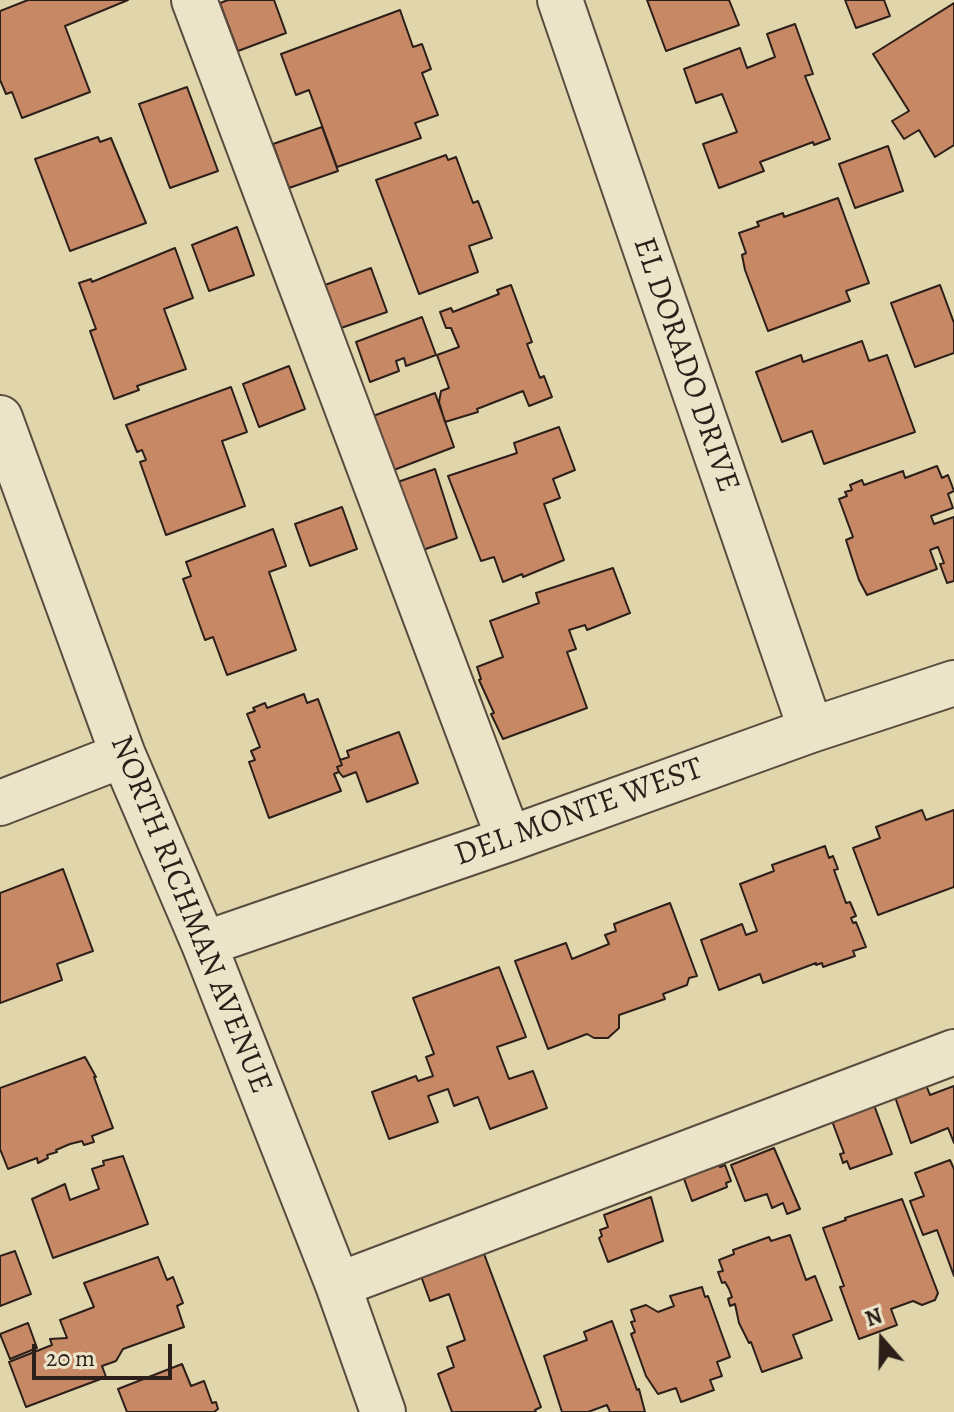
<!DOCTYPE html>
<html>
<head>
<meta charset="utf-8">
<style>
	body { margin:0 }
	#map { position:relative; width:954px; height:1412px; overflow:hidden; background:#e1d5ab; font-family:Alegreya,serif }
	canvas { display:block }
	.north { position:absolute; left:842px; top:1300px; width:80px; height:80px; -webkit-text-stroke:6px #ece4c8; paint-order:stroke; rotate:340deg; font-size:22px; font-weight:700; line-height:32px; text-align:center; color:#2c1f19 }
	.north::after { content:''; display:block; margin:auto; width:28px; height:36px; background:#2c1f19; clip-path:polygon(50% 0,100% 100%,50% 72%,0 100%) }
	.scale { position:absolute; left:32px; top:1344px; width:140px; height:36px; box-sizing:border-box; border:4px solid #2c1f19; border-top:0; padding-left:10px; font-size:24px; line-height:28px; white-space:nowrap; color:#2c1f19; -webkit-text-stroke:6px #ece4c8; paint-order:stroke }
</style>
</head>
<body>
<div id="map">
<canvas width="954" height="1412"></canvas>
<div class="north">N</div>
<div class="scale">20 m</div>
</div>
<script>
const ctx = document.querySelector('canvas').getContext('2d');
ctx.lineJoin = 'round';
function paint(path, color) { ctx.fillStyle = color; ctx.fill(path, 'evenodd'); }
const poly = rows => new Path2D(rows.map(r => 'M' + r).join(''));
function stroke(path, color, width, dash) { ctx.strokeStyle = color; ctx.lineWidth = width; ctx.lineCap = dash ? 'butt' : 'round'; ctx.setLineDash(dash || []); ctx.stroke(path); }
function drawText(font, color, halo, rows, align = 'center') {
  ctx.font = font + ' Alegreya,serif'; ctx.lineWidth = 8; ctx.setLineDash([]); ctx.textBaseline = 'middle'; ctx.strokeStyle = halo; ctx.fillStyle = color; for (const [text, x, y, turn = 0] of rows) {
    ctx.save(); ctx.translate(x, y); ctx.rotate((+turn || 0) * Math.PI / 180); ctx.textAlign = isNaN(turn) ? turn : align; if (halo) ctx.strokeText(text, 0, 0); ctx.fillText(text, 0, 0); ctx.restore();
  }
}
const building = poly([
	[28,0,128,0,65,26,90,92,22,118,12,92,6,94,0,80,0,11,28,0],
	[228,0,274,0,286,33,238,51,220,3,228,0],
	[647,0,729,0,739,25,666,51,647,0],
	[845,0,884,0,890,16,856,28,845,0],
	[954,3,954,145,935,157,919,130,904,139,892,121,909,111,873,54,954,3],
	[400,10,413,47,422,44,431,69,422,73,438,115,415,123,421,138,337,167,309,90,296,95,281,54,400,10],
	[795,24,813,74,805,76,830,139,814,145,813,142,760,162,764,171,719,188,703,144,737,132,722,94,696,103,684,69,740,48,747,68,775,57,767,34,795,24],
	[187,87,218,171,170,188,139,104,187,87],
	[322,127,338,171,289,188,273,144,322,127],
	[98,137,100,142,111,138,146,223,70,251,35,159,98,137],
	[888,146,903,191,855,208,839,164,888,146],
	[446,155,448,160,456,157,473,203,478,201,492,238,469,246,478,272,419,294,376,180,446,155],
	[838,198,869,283,846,291,850,301,768,331,745,270,742,255,746,253,739,233,759,226,757,222,783,213,784,217,838,198],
	[237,227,254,275,209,291,192,245,237,227],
	[175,248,193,298,164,309,186,369,137,386,139,390,114,399,90,331,96,329,79,283,91,279,92,282,175,248],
	[371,268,387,312,341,328,325,285,371,268],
	[511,285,532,342,527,344,540,378,544,376,552,397,529,406,523,391,477,409,478,412,445,422,439,402,441,391,449,388,437,355,459,347,451,328,446,328,440,312,451,308,453,312,499,294,497,290,511,285],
	[940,285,954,323,954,353,915,367,891,303,940,285],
	[422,317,436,355,406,366,404,358,396,361,399,371,370,382,356,342,422,317],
	[862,341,869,361,887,355,915,432,824,464,812,431,782,442,756,372,801,355,803,362,862,341],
	[289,366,305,409,259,427,243,384,289,366],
	[231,387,247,432,222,441,245,506,166,535,140,462,146,460,142,450,137,452,126,425,231,387],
	[435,393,454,447,386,473,365,419,435,393],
	[559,427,575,470,553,479,560,498,544,504,564,560,523,577,522,574,503,582,494,557,481,561,448,476,517,453,514,443,559,427],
	[937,466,942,478,948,475,954,491,948,494,953,508,931,516,934,524,954,517,954,581,947,583,940,564,944,563,938,547,930,550,937,569,867,595,859,580,846,540,853,537,839,499,847,496,845,492,852,490,850,485,862,480,864,485,903,471,905,478,937,466],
	[435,469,457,538,420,551,392,484,435,469],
	[342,507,357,549,310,566,295,524,342,507],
	[273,529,286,566,269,572,296,650,227,675,213,637,205,640,183,579,191,576,186,562,273,529],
	[613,568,630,613,587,630,585,625,569,630,576,649,567,652,587,708,503,739,491,714,494,713,479,680,481,679,477,667,503,657,490,621,539,603,536,593,613,568],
	[304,694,307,703,318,699,342,765,337,767,339,772,334,774,341,791,269,818,249,762,255,760,251,751,260,747,247,714,255,711,253,708,265,703,267,708,304,694],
	[399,732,418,783,367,802,356,772,343,777,339,772,337,767,342,765,340,760,349,757,347,751,399,732],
	[922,810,926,820,954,810,954,887,878,915,853,848,880,838,876,827,922,810],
	[825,846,829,858,833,856,838,869,834,870,846,903,850,902,856,916,851,918,853,923,856,922,866,947,853,951,855,956,823,967,822,963,816,965,816,963,763,983,760,974,719,990,701,940,742,924,746,935,757,931,740,884,774,871,772,865,825,846],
	[63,869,93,951,57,964,62,980,0,1003,0,893,63,869],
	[670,903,697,976,689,978,687,985,663,994,665,999,619,1015,619,1028,608,1038,594,1038,587,1034,548,1049,515,961,566,943,572,959,609,944,605,935,616,931,614,924,670,903],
	[499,967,526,1037,497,1047,509,1079,533,1071,547,1108,490,1129,478,1097,454,1106,448,1089,428,1096,438,1122,389,1139,372,1092,416,1076,418,1081,433,1076,426,1057,434,1054,413,998,499,967],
	[85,1057,96,1077,94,1077,113,1128,92,1136,94,1142,84,1145,82,1141,70,1144,56,1150,57,1152,47,1155,48,1158,38,1163,37,1158,8,1169,0,1149,0,1088,85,1057],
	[926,1085,930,1095,954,1086,954,1143,948,1128,911,1143,895,1097,926,1085],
	[874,1105,892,1154,850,1169,847,1161,843,1163,840,1154,844,1153,832,1121,874,1105],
	[774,1148,800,1209,787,1214,783,1203,772,1208,767,1194,745,1201,731,1165,774,1148],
	[123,1156,148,1224,53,1258,32,1199,65,1184,70,1200,99,1189,92,1169,104,1165,103,1161,123,1156],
	[950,1160,954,1169,954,1276,937,1230,923,1235,910,1201,924,1196,915,1173,950,1160],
	[719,1162,720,1167,725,1165,731,1181,726,1183,727,1187,692,1201,683,1176,719,1162],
	[651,1197,663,1241,608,1262,599,1238,602,1236,600,1230,608,1227,604,1215,651,1197],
	[902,1199,938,1293,935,1300,922,1305,913,1301,891,1309,897,1325,859,1339,840,1287,844,1286,823,1228,846,1220,845,1218,902,1199],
	[790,1235,806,1280,815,1276,832,1320,793,1335,802,1358,762,1372,751,1342,749,1343,739,1323,735,1304,730,1306,728,1299,732,1297,729,1289,725,1282,722,1283,718,1272,723,1271,719,1260,734,1254,733,1250,769,1237,771,1241,790,1235],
	[15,1251,31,1294,0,1306,0,1256,15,1251],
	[483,1251,541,1407,535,1410,536,1412,452,1412,438,1374,454,1367,447,1347,465,1340,449,1294,430,1301,421,1276,483,1251],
	[158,1257,167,1280,173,1277,183,1303,177,1306,184,1327,123,1349,116,1361,102,1366,106,1377,26,1407,9,1362,52,1345,50,1339,67,1338,60,1320,94,1307,84,1283,158,1257],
	[702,1287,705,1297,708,1296,730,1357,717,1362,722,1376,710,1380,714,1390,681,1402,676,1388,658,1394,646,1376,631,1334,635,1332,631,1322,635,1321,631,1310,646,1305,658,1312,674,1306,670,1296,702,1287],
	[612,1321,637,1390,639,1389,645,1412,610,1412,607,1405,588,1412,562,1412,544,1356,587,1340,584,1332,612,1321],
	[28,1323,37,1348,10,1359,0,1334,28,1323],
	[182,1364,191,1386,204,1381,212,1403,216,1402,218,1409,214,1412,127,1412,118,1389,182,1364]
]);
paint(building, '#c78865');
stroke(building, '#2c1f19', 2);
const minor = poly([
	[194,0,509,839],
	[560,0,811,730],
	[0,418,123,755,204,944,338,1285,383,1412],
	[0,803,123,755],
	[204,944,509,839,811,730,954,683],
	[338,1285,954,1052]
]);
stroke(minor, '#594c3e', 48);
stroke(minor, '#ece4c8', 44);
drawText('32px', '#2c1f19', '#ece4c8', [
	["EL DORADO DRIVE",685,365,71],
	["DEL MONTE WEST",579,813,-20],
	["NORTH RICHMAN AVENUE",190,915,68]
]);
</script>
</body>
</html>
